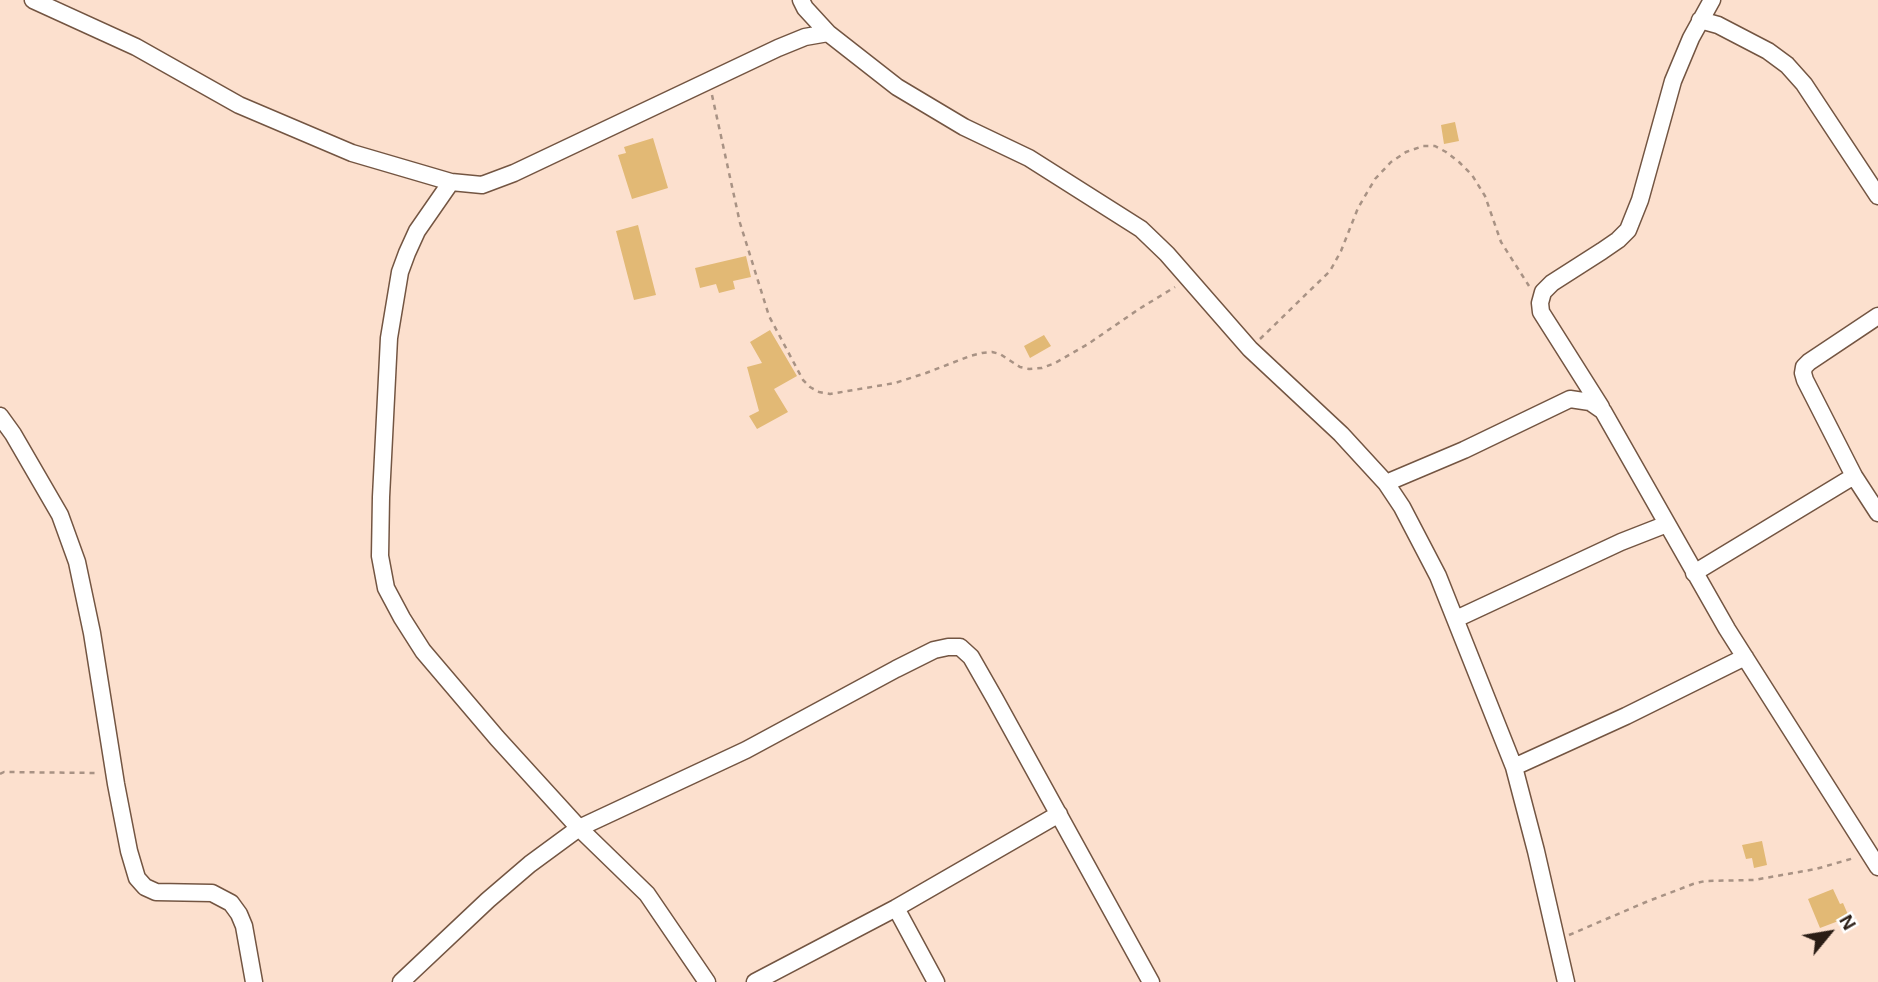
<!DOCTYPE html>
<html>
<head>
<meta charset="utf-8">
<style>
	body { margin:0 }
	#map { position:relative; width:1878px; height:982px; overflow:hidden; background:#fce0ce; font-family:Helvetica,sans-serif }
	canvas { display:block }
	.north { position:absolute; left:1794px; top:898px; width:70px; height:70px; -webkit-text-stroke:5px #fff; paint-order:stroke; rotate:60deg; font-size:19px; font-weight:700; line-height:28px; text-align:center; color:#2a1d15 }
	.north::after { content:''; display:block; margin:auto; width:24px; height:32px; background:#2a1d15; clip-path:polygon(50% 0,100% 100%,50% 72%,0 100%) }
</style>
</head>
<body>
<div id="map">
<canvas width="1878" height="982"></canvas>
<div class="north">N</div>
</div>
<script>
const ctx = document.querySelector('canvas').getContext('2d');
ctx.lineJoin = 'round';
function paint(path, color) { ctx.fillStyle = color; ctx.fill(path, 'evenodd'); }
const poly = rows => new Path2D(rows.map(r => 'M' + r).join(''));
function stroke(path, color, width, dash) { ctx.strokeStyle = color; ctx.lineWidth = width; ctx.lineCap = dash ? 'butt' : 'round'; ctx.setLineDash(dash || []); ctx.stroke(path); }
paint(poly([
	[1455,122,1459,141,1444,144,1441,125],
	[653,138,668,188,632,199,618,155,626,153,624,147],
	[638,225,656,295,634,300,616,231],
	[746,256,751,277,733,281,735,289,719,293,716,284,700,288,695,268],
	[770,330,797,376,774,389,788,412,757,429,749,416,759,411,747,367,762,363,750,342],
	[1044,335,1051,346,1030,358,1024,346],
	[1762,841,1767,865,1754,868,1752,858,1746,859,1742,845],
	[1833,889,1840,904,1843,903,1849,917,1820,928,1808,899]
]), '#e2b975');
const minor = poly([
	[33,0,136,47,239,105,352,153,451,182,482,185,514,173,778,48,805,37,828,33],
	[801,0,805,8,828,33,897,87,964,127,1029,158,1141,229,1167,254,1250,349,1341,434,1386,483,1402,507,1438,576,1514,767,1536,851,1566,982],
	[1700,20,1718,25,1768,51,1787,65,1804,84,1878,196],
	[451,182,417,231,407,253,400,272,389,338,381,497,380,556,386,588,402,618,423,651,497,738,579,828,647,894,707,982],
	[1878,316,1809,362,1804,367,1803,373,1805,380,1854,476,1878,513],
	[1601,407,1541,312,1540,303,1543,292,1552,283,1602,251,1618,240,1628,230,1640,200,1673,81,1691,38,1712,0],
	[0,416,13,434,60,515,77,562,92,633,116,784,129,851,137,878,145,887,156,892,212,893,231,903,239,914,244,926,254,982],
	[1386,483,1464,450,1570,399,1590,402,1603,411,1727,629,1878,867],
	[1694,573,1854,476],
	[1456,619,1621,542,1667,524],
	[1514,767,1626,716,1745,657],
	[896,908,936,982],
	[401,982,488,900,530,864,579,828,746,750,896,669,934,650,948,647,960,647,971,657,995,699,1151,982],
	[755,982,896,908,1059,814]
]);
stroke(minor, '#735542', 19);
stroke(poly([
	[712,95,740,223,769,316,803,380,810,387,819,392,830,394,895,383,926,373,970,356,982,353,992,352,1000,354,1020,367,1029,369,1042,368,1055,363,1088,344,1139,309,1175,287],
	[1260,339,1330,271,1341,251,1358,208,1375,179,1391,162,1406,152,1423,146,1435,146,1446,152,1459,162,1472,175,1485,196,1501,242,1529,286],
	[0,774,4,772,98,773],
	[1569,935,1646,902,1693,884,1705,881,1754,880,1816,869,1854,858]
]), '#a89284', 2.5, [5, 5]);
stroke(minor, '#fff', 16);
</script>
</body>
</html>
